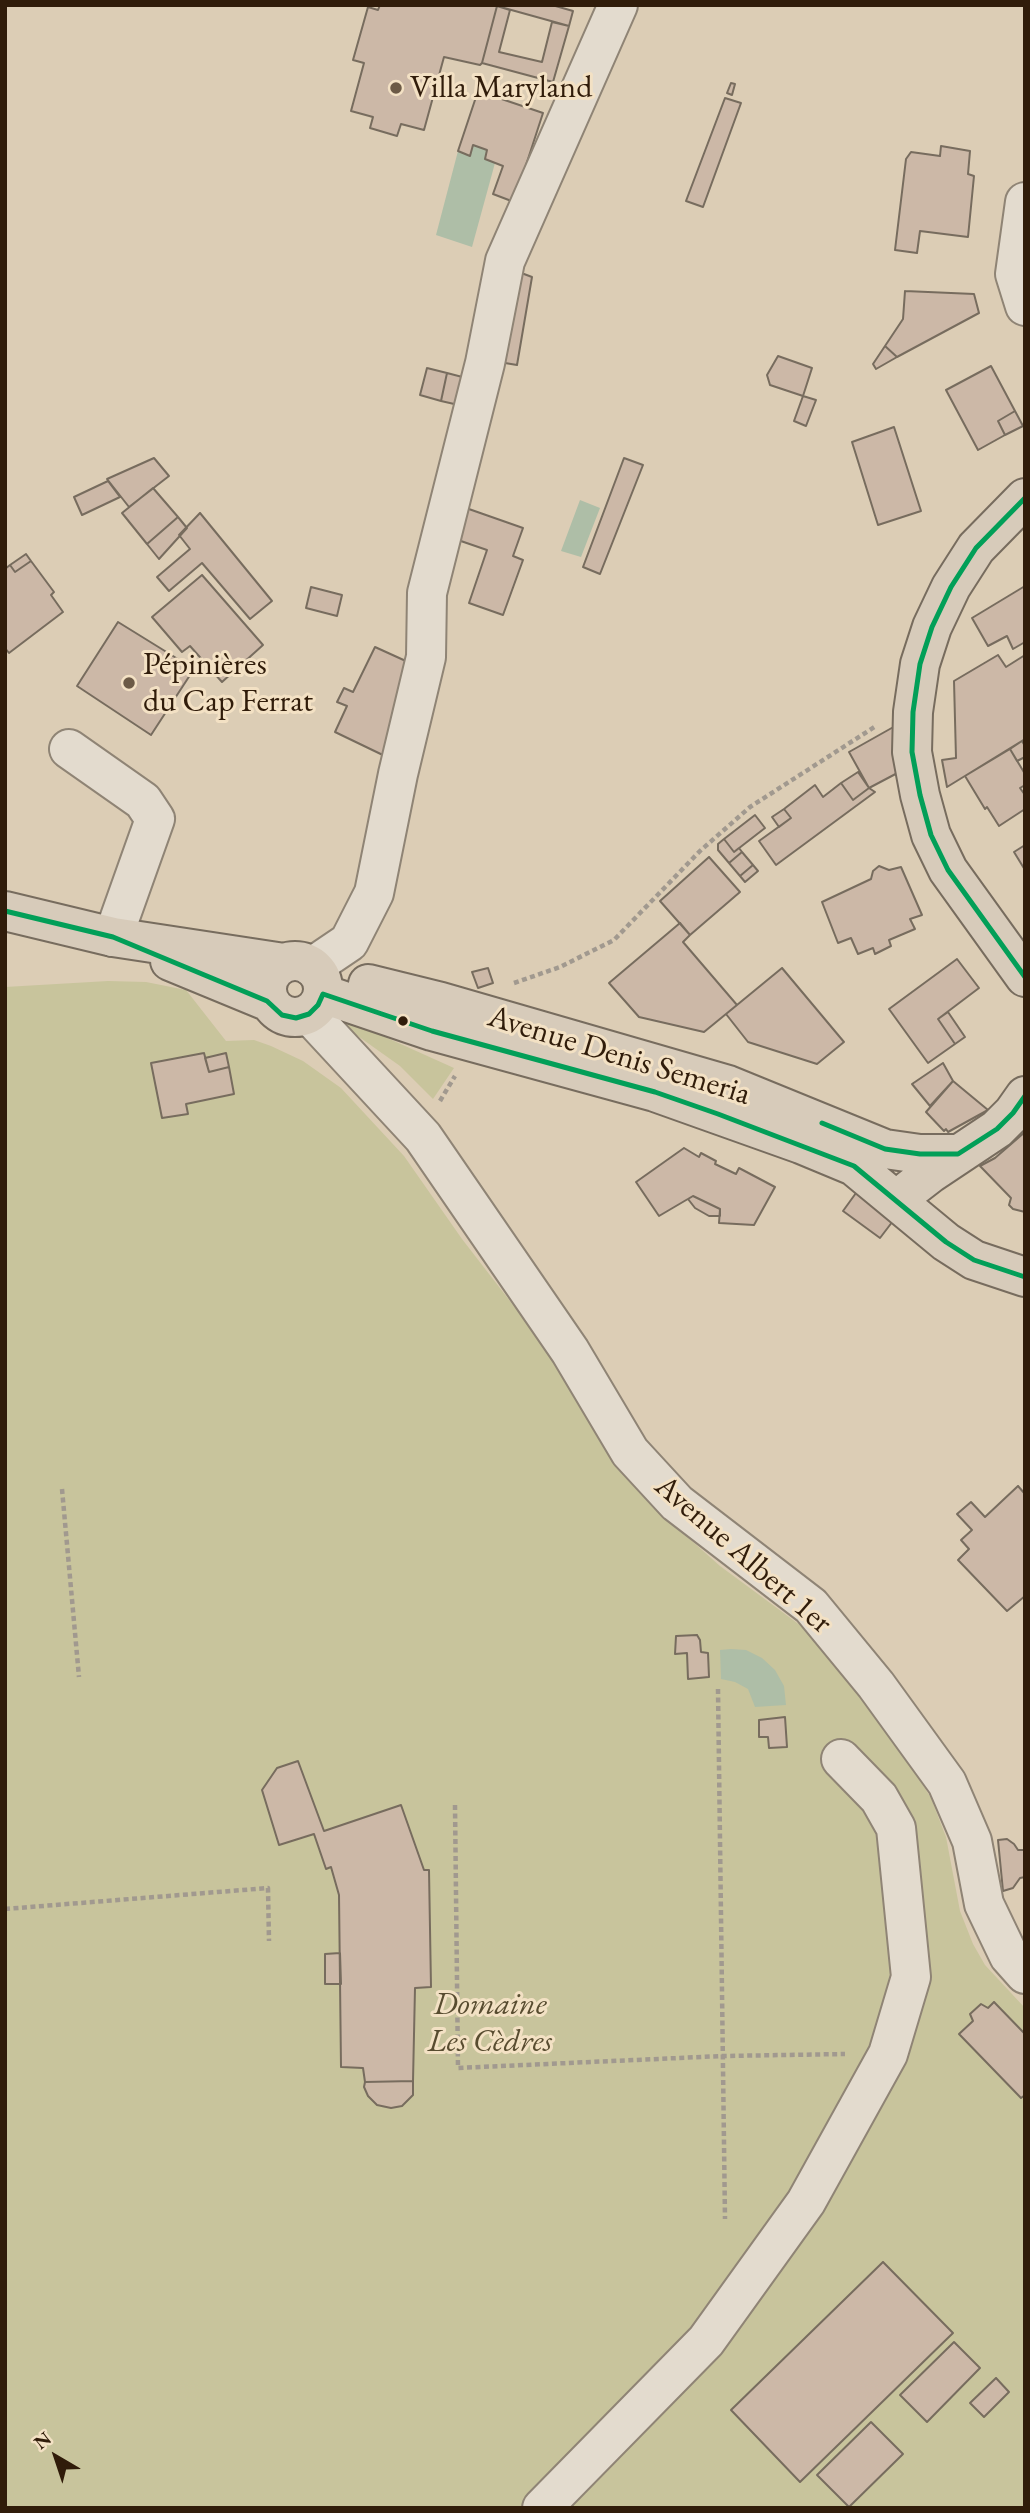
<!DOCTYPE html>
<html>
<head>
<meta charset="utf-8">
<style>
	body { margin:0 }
	#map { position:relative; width:1030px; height:2513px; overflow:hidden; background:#dccdb5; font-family:"EB Garamond",serif }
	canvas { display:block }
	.frame { position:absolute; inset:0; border:7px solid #301c0a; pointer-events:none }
	.north { position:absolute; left:21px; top:2422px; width:70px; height:70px; -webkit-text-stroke:5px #f3e1c4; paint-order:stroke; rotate:321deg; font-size:19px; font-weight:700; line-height:28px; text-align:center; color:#301c0a }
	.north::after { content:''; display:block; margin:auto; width:24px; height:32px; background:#301c0a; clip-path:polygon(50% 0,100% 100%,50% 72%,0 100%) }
</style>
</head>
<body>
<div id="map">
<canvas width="1030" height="2513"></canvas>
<div class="frame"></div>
<div class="north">N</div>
</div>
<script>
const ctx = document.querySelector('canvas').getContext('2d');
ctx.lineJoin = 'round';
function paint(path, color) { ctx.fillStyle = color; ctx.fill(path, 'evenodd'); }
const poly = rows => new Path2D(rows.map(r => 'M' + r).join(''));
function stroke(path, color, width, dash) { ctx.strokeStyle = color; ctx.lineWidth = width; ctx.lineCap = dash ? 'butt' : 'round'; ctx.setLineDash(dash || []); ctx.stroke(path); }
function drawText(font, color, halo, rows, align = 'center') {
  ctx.font = font + ' "EB Garamond",serif'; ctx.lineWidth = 6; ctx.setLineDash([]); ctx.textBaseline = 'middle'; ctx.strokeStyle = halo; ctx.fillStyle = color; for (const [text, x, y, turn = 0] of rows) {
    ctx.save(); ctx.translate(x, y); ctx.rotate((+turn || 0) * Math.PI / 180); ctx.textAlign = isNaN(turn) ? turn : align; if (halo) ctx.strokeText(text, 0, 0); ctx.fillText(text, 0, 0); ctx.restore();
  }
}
paint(poly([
	[108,981,146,982,186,990,226,1041,254,1040,271,1046,303,1061,341,1088,404,1156,462,1239,554,1358,613,1459,647,1501,720,1566,808,1631,889,1730,931,1798,946,1837,960,1911,973,1944,985,1965,1025,2008,1025,2508,5,2508,5,987],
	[347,1020,354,1020,374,1032,454,1068,433,1099,400,1066,348,1029,343,1025]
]), '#c8c49c');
paint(poly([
	[473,145,487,150,485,159,495,163,472,247,436,235,458,151,470,155],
	[580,500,600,508,581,557,561,551],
	[731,1649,746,1650,762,1658,775,1670,784,1686,786,1705,755,1707,748,1689,735,1682,721,1679,720,1650]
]), '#aebea7');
const building = poly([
	[380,5,552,5,573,11,569,26,497,6,482,63,480,65,444,57,424,130,401,124,397,136,370,128,373,117,351,111,364,63,353,60,368,7,378,10,380,5],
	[497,6,510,10,499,52,542,62,552,22,569,26,553,82,482,63,497,6],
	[731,83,735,84,732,95,727,93,731,83],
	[478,91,543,113,514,202,493,194,503,166,485,159,487,150,473,145,470,156,458,151,478,91],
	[725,98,741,103,703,207,686,201,725,98],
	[941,146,970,151,968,174,974,176,968,237,920,231,917,253,895,250,906,159,911,152,940,156,941,146],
	[516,271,532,277,517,365,499,362,516,271],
	[905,291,974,294,979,313,897,357,885,346,903,319,905,291],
	[885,346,897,357,876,369,873,364,885,346],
	[778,356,812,368,803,396,770,385,767,375,778,356],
	[991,366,1015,411,998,421,1005,435,978,450,946,390,991,366],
	[427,368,447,373,441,401,420,395,427,368],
	[447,373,470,379,463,406,441,401,447,373],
	[803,396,816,400,806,426,794,421,803,396],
	[1015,411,1023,426,1005,435,998,421,1015,411],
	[894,427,921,511,878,525,852,442,894,427],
	[154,458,169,476,129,507,107,479,154,458],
	[624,458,643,465,600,574,583,567,624,458],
	[108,481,120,497,82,515,74,497,108,481],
	[153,488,178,517,147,544,122,513,153,488],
	[466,508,523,528,513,556,523,560,503,615,469,603,487,550,455,539,466,508],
	[200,513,272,601,250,619,202,563,169,591,157,577,190,549,179,535,200,513],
	[178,517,187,528,159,559,147,544,178,517],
	[26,554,31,561,15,572,10,565,26,554],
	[31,561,54,592,51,595,63,612,9,653,5,648,5,569,10,565,15,572,31,561],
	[202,575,263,645,222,682,190,646,182,652,152,617,202,575],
	[1025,586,1025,642,1013,649,1007,636,988,646,972,618,1025,586],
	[311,587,342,595,337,616,306,608,311,587],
	[118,622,194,669,151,735,77,686,118,622],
	[375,647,408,662,389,758,335,732,347,706,337,702,344,688,353,692,375,647],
	[998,655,1006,667,1025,655,1025,739,947,787,942,760,956,758,954,681,998,655],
	[897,725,905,769,869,788,849,752,897,725],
	[1022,741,1025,746,1025,757,1017,761,1010,749,1022,741],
	[1010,749,1025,774,1025,785,1020,788,1025,795,1025,809,999,826,987,807,985,809,965,776,1010,749],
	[858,772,869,788,853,800,841,783,858,772],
	[841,783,853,800,869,788,875,792,776,865,759,841,791,818,784,809,815,785,823,797,841,783],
	[784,809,791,818,779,827,772,817,784,809],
	[755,815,765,828,734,852,724,839,755,815],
	[724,839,734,852,739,848,742,852,729,863,718,850,718,844,724,839],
	[1025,845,1025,870,1014,852,1025,845],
	[742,852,753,865,740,876,729,863,742,852],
	[709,857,740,892,690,935,660,901,709,857],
	[753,865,758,871,745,882,740,876,753,865],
	[879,866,889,870,901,867,922,915,910,919,915,929,889,940,891,946,875,954,873,948,858,954,851,938,838,943,822,902,871,879,873,871,879,866],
	[680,923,690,935,683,942,737,1005,704,1032,639,1017,609,983,680,923],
	[957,959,979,988,938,1019,955,1044,928,1063,889,1009,957,959],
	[488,968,493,983,478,988,472,972,488,968],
	[782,968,844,1042,817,1064,748,1042,726,1014,782,968],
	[948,1012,965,1037,955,1044,938,1019,948,1012],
	[204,1053,209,1072,229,1067,234,1094,186,1104,188,1114,162,1118,151,1063,204,1053],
	[226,1053,229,1067,209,1072,205,1058,226,1053],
	[943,1063,953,1081,930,1106,912,1084,943,1063],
	[953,1081,988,1110,948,1132,946,1129,944,1131,926,1112,953,1081],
	[1025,1132,1025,1212,1013,1209,1009,1205,1011,1198,980,1166,995,1158,1025,1132],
	[684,1148,699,1157,701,1153,716,1161,715,1164,736,1174,739,1168,775,1187,754,1225,719,1223,720,1209,693,1196,659,1216,636,1182,684,1148],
	[856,1193,896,1217,880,1238,843,1211,856,1193],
	[693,1196,720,1209,720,1216,709,1216,695,1208,688,1199,693,1196],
	[1018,1486,1025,1494,1025,1596,1007,1611,958,1560,969,1549,961,1540,972,1530,957,1514,971,1502,985,1517,1018,1486],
	[697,1635,700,1640,701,1652,708,1653,709,1677,688,1679,687,1653,675,1654,676,1636,697,1635],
	[785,1717,787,1747,769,1748,768,1737,759,1737,759,1720,785,1717],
	[298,1761,324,1831,401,1805,424,1870,429,1870,431,1987,415,1988,413,2081,365,2082,363,2068,341,2067,339,1895,331,1867,326,1869,314,1834,279,1845,262,1790,277,1768,298,1761],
	[1007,1839,1014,1844,1018,1850,1025,1850,1025,1877,1020,1878,1013,1888,1003,1891,998,1840,1007,1839],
	[340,1953,341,1984,325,1984,325,1954,340,1953],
	[994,2002,1025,2034,1025,2095,1021,2098,959,2034,973,2021,970,2014,981,2004,988,2008,994,2002],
	[413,2081,413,2095,402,2106,391,2108,377,2105,368,2096,364,2087,365,2082,413,2081],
	[883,2262,953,2333,800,2482,731,2410,883,2262],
	[954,2342,980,2368,927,2422,900,2395,954,2342],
	[996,2378,1009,2392,984,2417,970,2403,996,2378],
	[871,2422,903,2454,849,2507,817,2475,871,2422]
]);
paint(building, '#ccb8a7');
stroke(building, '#776c5e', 2);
const minor = poly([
	[1025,202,1015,274,1025,306],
	[69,749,143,801,155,819,113,937],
	[312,967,349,942,374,893,398,774,426,657,427,593,485,363,505,261,618,5],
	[309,1014,423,1137,570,1351,630,1452,677,1503,811,1606,876,1685,947,1783,972,1841,984,1904,1009,1956,1025,1974],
	[542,2508,706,2341,806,2202,888,2054,911,1977,896,1828,879,1798,841,1759]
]);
const major = poly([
	[1025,498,976,548,951,587,932,627,920,664,913,712,912,752,920,795,931,835,948,870,1025,977],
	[5,911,113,937,284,963],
	'267 989a28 28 0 1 1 56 0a28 28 0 1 1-56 0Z',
	[170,961,267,1001],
	[368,984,441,1002,728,1085,885,1149,920,1154,958,1154],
	[323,994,432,1031,655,1092,801,1144,854,1166,946,1242,974,1260,1025,1277],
	[900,1202,909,1190,931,1173,997,1129,1013,1113,1025,1096]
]);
stroke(minor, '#8f8475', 42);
stroke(major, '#776c5e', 42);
stroke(poly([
	[514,983,560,967,614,940,700,851,750,807,876,726],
	[440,1101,455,1076],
	[62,1489,79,1677],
	[718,1689,725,2219],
	[455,1805,458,2068,723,2056,845,2054],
	[5,1909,268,1888,269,1941]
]), '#a1998f', 4.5, [5, 3.5]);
stroke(minor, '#e3dbce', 38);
stroke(major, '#d7cbba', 38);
stroke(poly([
	[1025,498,976,548,951,587,932,627,920,664,913,712,912,752,920,795,931,835,948,870,1025,977],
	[5,911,113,937,267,1001,282,1015,296,1018,309,1014,318,1005,323,994,432,1031,655,1092,718,1114,854,1166,946,1242,974,1260,1025,1277],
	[822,1123,885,1149,920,1154,958,1154,997,1129,1013,1113,1025,1096]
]), '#029f58', 5);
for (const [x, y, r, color] of [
	[396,88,7,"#6c5a46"],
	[129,683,7,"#6c5a46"],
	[403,1021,6,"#301c0a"]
]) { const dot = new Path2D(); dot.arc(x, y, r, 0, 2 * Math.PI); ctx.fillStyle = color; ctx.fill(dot); stroke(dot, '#f3e1c4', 2.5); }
drawText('32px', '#301c0a', '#f3e1c4', [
	["Villa Maryland",410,88],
	["Pépinières",143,665],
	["du Cap Ferrat",143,702]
], 'left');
drawText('32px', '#301c0a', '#f3e1c4', [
	["Avenue Denis Semeria",619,1056,17],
	["Avenue Albert 1er",743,1555,41]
]);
drawText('italic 32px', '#584c30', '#f3e1c4', [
	["Domaine",490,2005],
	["Les Cèdres",490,2042]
]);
</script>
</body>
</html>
